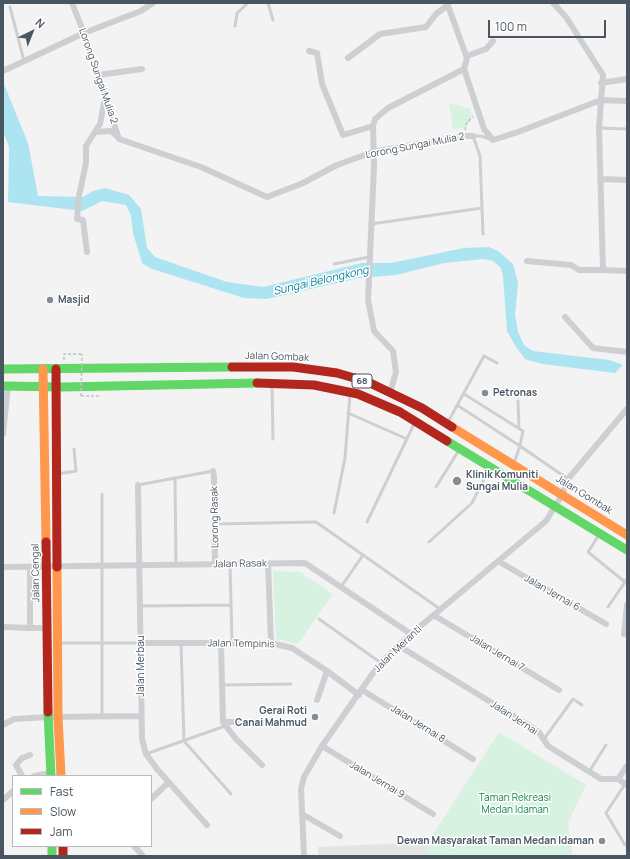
<!DOCTYPE html>
<html>
<head>
<meta charset="utf-8">
<style>
	body { margin:0 }
	#map { position:relative; width:630px; height:859px; overflow:hidden; background:#f3f3f3; font-family:Manrope,sans-serif }
	canvas { display:block }
	.frame { position:absolute; inset:0; border:4px solid #495661; pointer-events:none }
	.legend { position:absolute; left:12px; top:775px; width:140px; height:72px; box-sizing:border-box; background:#fff; border:1px solid #b6bbc0; margin:0; padding:5px 7px; list-style:none; font-size:12px; color:#495661 }
	.legend li { display:flex; align-items:center; gap:8px; height:20px }
	.legend b { width:20px; border:1px solid #b6bbc0 }
	.north { position:absolute; left:12px; top:12px; width:40px; height:40px; -webkit-text-stroke:3px #fff; paint-order:stroke; rotate:43deg; font-size:11px; font-weight:700; line-height:16px; text-align:center; color:#495661 }
	.north::after { content:''; display:block; margin:auto; width:14px; height:18px; background:#495661; clip-path:polygon(50% 0,100% 100%,50% 72%,0 100%) }
	.scale { position:absolute; left:488px; top:20px; width:118px; height:18px; box-sizing:border-box; border:2px solid #495661; border-top:0; padding-left:5px; font-size:12px; line-height:14px; white-space:nowrap; color:#495661; -webkit-text-stroke:3px #fff; paint-order:stroke }
</style>
</head>
<body>
<div id="map">
<canvas width="630" height="859"></canvas>
<div class="frame"></div>
<ul class="legend">
<li><b style="height:5px;background:#63d668"></b>Fast</li>
<li><b style="height:5px;background:#ff974d"></b>Slow</li>
<li><b style="height:5px;background:#b3261e"></b>Jam</li>
</ul>
<div class="north">N</div>
<div class="scale">100 m</div>
</div>
<script>
const ctx = document.querySelector('canvas').getContext('2d');
ctx.lineJoin = 'round';
function paint(path, color) { ctx.fillStyle = color; ctx.fill(path, 'evenodd'); }
const poly = rows => new Path2D(rows.map(r => 'M' + r).join(''));
function stroke(path, color, width, dash) { ctx.strokeStyle = color; ctx.lineWidth = width; ctx.lineCap = dash ? 'butt' : 'round'; ctx.setLineDash(dash || []); ctx.stroke(path); }
function drawText(font, color, halo, rows, align = 'center') {
  ctx.font = font + ' Manrope,sans-serif'; ctx.lineWidth = 3; ctx.setLineDash([]); ctx.textBaseline = 'middle'; ctx.strokeStyle = halo; ctx.fillStyle = color; for (const [text, x, y, turn = 0] of rows) {
    ctx.save(); ctx.translate(x, y); ctx.rotate((+turn || 0) * Math.PI / 180); ctx.textAlign = isNaN(turn) ? turn : align; if (halo) ctx.strokeText(text, 0, 0); ctx.fillText(text, 0, 0); ctx.restore();
  }
}
paint(poly([
	[428,842,429,856,318,856,318,847]
]), '#e5e4e5');
paint(poly([
	[449,103,471,109,471,121,466,127,453,129],
	[273,571,300,572,333,594,298,644,276,639],
	[499,732,586,785,568,823,573,856,429,856,428,842]
]), '#d8f2e1');
paint(poly([
	[4,84,28,143,38,196,83,197,93,191,105,188,129,195,141,209,147,248,155,257,227,282,263,287,362,263,391,263,464,248,489,247,498,251,513,264,518,283,515,315,518,332,524,345,533,351,609,360,623,365,615,373,542,364,525,359,516,347,507,331,503,277,501,268,493,261,483,259,444,263,396,275,359,278,266,299,244,298,152,269,142,263,133,233,131,216,126,205,102,201,82,211,8,202,9,147,3,131]
]), '#ace4f1');
stroke(poly([
	[465,130,466,124,473,116],
	[64,360,64,354,82,354],
	[81,396,100,396,100,395]
]), '#bbc7c3', 1.5, [3, 2]);
stroke(poly([
	[268,3,273,20],
	[10,7,24,61],
	[235,26,237,13,248,3],
	[599,128,627,129],
	[371,224,482,208],
	[483,234,480,156,473,136,481,136,490,139],
	[334,264,369,257],
	[272,385,273,439],
	[464,394,523,431,520,446,568,479],
	[518,401,519,428],
	[457,405,520,446,514,463],
	[348,413,407,439],
	[448,422,484,356,497,363],
	[57,474,76,471,74,449],
	[175,478,176,565],
	[138,485,213,471],
	[436,487,459,450],
	[102,494,102,716],
	[334,513,345,458,350,394],
	[367,522,415,422],
	[215,524,316,522,440,609],
	[599,535,588,552,625,582],
	[429,542,472,503,489,469],
	[230,564,232,643],
	[341,587,363,555],
	[140,606,231,605],
	[608,607,627,579],
	[319,619,381,663],
	[60,643,140,643],
	[181,643,184,741,231,794],
	[222,685,291,684],
	[544,739,573,699,582,705],
	[146,754,225,726],
	[589,772,606,745],
	[625,784,606,813,625,845,627,845]
]), '#cdcfd2', 3);
stroke(poly([
	[72,3,84,33,119,139,201,167,267,197,303,183,337,165,373,152,464,136,473,136],
	[553,3,566,17,603,75,599,128,603,270,627,271],
	[309,51,317,53,322,84,343,135,373,126],
	[467,56,486,49,493,41],
	[348,58,380,34,426,27,436,14,448,5],
	[464,69,484,129,493,140,518,132,601,100,627,101],
	[3,71,84,33,141,11,153,3],
	[98,75,142,69],
	[601,83,627,79],
	[96,132,111,131,118,137],
	[601,179,627,180],
	[87,252,83,220,77,219,79,196,86,163,86,146,100,124,105,98],
	[527,261,571,265,579,270,603,270],
	[565,317,593,348,627,352],
	[390,393,396,372,393,351,374,331,368,300,374,166,373,126,375,119,388,108,464,69,467,58,447,3],
	[3,434,8,386],
	[213,471,214,477,215,564],
	[138,485,142,739,146,754,157,769,207,825],
	[498,561,606,624],
	[268,563,271,643],
	[3,567,305,563,411,634],
	[30,568,30,628,47,628],
	[435,616,559,690],
	[3,627,30,628],
	[624,634,627,605],
	[141,643,271,643,292,648,327,671,317,700],
	[221,644,223,722,236,739,262,765],
	[399,646,538,731,548,746,601,779,618,779,627,785],
	[327,671,359,695],
	[362,690,473,759],
	[223,722,292,722],
	[3,725,14,719,48,717,141,716],
	[322,746,433,814],
	[22,776,16,765,22,758,30,755],
	[34,776,51,773],
	[618,779,627,766],
	[151,799,169,782],
	[3,800,13,791],
	[302,814,340,836],
	[134,846,143,856],
	[304,856,301,789,304,777,322,746,373,673,381,663,411,634,546,521,562,495,568,479,627,409]
]), '#cdcfd2', 6);
stroke(poly([
	[3,369,232,367],
	[3,386,64,387,257,383],
	[447,441,627,550],
	[48,712,51,776],
	[52,846,52,856]
]), '#63d668', 9);
stroke(poly([
	[43,369,46,542],
	[452,427,627,535],
	[57,567,58,717,61,776]
]), '#ff974d', 9);
stroke(poly([
	[232,367,293,367,337,373,368,382,422,408,452,427],
	[56,369,57,567],
	[257,383,314,385,358,394,400,412,447,441],
	[46,542,48,712],
	[63,846,63,856]
]), '#b3261e', 9);
stroke(poly([
	[81,396,82,354]
]), '#bbc7c3', 1.5, [3, 2]);
for (const [x, y, r, color] of [
	[50,300,4,"#848d94"],
	[485,393,4,"#848d94"],
	[457,481,5,"#848d94"],
	[315,717,4,"#848d94"],
	[602,841,4,"#848d94"]
]) { const dot = new Path2D(); dot.arc(x, y, r, 0, 2 * Math.PI); ctx.fillStyle = color; ctx.fill(dot); stroke(dot, '#fff', 1.5); }
for (const [x, y, w] of [
	[362,381,20]
]) { const box = new Path2D(); box.roundRect(x - w / 2, y - 7, w, 14, 3); ctx.fillStyle = '#fff'; ctx.fill(box); stroke(box, '#495661', 1); }
drawText('bold 9px', '#495661', null, [
	["68",362,381]
]);
drawText('10px', '#495661', '#fff', [
	["Lorong Sungai Mulia 2",98,76,71],
	["Lorong Sungai Mulia 2",415,146,-11],
	["Jalan Gombak",277,357,2],
	["Jalan Gombak",584,495,32],
	["Lorong Rasak",215,517,-91],
	["Jalan Rasak",240,564,-1],
	["Jalan Cengal",36,573,-91],
	["Jalan Jernai 6",552,593,30],
	["Jalan Tempinis",241,644,1],
	["Jalan Meranti",398,649,-44],
	["Jalan Jernai 7",497,653,31],
	["Jalan Merbau",141,666,-90],
	["Jalan Jernai",514,718,33],
	["Jalan Jernai 8",418,724,32],
	["Jalan Jernai 9",377,780,31]
]);
drawText('bold 10px', '#495661', '#fff', [
	["Masjid",58,300],
	["Petronas",493,393],
	["Klinik Komuniti",466,475],
	["Sungai Mulia",466,487],
	["Gerai Roti",307,711,"right"],
	["Canai Mahmud",307,723,"right"],
	["Dewan Masyarakat Taman Medan Idaman",594,841,"right"]
], 'left');
drawText('10px', '#14874b', '#fff', [
	["Taman Rekreasi",515,798],
	["Medan Idaman",515,810]
]);
drawText('italic 11px', '#08819c', '#fff', [
	["Sungai Belongkong",321,281,-13]
]);
</script>
</body>
</html>
